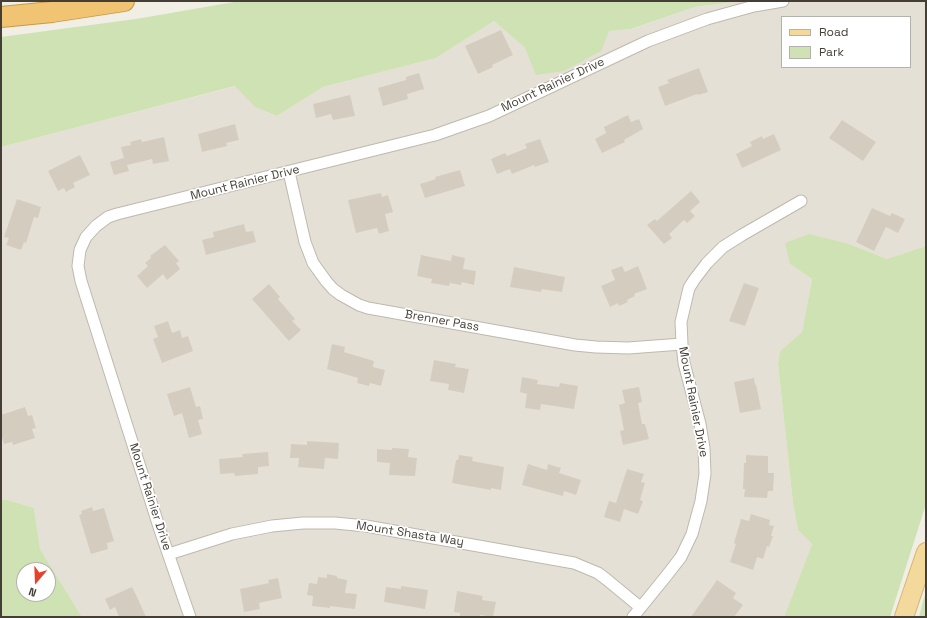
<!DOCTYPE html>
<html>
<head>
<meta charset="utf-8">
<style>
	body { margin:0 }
	#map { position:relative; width:927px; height:618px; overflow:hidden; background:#f1eee6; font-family:"Space Grotesk",sans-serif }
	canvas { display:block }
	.frame { position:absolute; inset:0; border:2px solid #443e36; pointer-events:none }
	.legend { position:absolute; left:781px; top:16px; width:130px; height:52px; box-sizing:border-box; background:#fff; border:1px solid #b4b2af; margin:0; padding:5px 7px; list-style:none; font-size:12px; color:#443e36 }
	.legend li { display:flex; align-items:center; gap:8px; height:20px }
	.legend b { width:20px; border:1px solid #b4b2af }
	.north { position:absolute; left:16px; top:562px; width:40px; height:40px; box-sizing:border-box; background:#fff; border:1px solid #b4b2af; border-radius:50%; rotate:199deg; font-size:11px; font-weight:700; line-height:16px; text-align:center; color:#443e36 }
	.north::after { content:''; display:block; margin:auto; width:14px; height:18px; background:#e5422a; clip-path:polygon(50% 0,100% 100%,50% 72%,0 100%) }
</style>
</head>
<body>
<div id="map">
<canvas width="927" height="618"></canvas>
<div class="frame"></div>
<ul class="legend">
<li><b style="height:5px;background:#f4d99d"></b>Road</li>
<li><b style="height:11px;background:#cee2b3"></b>Park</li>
</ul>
<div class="north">N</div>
</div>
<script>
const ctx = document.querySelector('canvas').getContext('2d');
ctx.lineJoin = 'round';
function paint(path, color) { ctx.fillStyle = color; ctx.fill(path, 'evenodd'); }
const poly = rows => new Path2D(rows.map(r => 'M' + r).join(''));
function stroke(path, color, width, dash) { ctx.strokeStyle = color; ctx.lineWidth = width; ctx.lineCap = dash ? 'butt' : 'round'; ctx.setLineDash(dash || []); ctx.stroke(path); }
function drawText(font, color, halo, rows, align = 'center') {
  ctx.font = font + ' "Space Grotesk",sans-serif'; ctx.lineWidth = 3.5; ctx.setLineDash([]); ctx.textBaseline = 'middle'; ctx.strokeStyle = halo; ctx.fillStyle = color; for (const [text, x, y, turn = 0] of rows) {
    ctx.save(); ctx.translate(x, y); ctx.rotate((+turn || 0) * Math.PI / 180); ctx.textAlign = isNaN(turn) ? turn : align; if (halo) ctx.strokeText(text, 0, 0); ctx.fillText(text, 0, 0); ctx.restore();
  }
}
paint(poly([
	[743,1,926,1,926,246,887,259,849,244,790,264,812,279,802,332,780,351,778,364,793,503,798,530,812,544,784,617,82,617,40,549,34,508,8,500,1,500,1,147,236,86,255,107,277,116,323,87,436,58,494,21,525,48,608,31,632,29,695,7],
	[782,17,910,17,910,67,782,67]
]), '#e5e0d5');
paint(poly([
	[240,1,743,1,695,7,631,29,609,31,601,51,564,71,536,75,525,48,494,21,436,58,323,87,277,116,255,107,235,86,1,147,1,37,136,19],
	[809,234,849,244,887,259,926,246,926,504,890,617,784,617,812,544,798,530,793,503,778,364,780,351,802,332,812,279,790,264,785,243],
	[1,500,8,500,34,508,40,549,82,617,1,617],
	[24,570,48,570,48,594,24,594],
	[926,593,926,617,919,617,923,601]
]), '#cee2b3');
paint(poly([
	[501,30,513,55,492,65,493,67,478,74,465,46],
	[699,68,708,92,698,95,697,94,665,106,658,87,669,83,667,80],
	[419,73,424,89,407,94,408,99,383,106,378,88,406,80,406,77],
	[350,95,355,116,333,120,331,114,316,118,313,104],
	[628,115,631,122,639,119,643,129,624,140,625,142,602,153,595,139,606,133,604,127],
	[842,120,876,142,863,161,829,138],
	[235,124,239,140,226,143,227,146,202,152,198,134],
	[774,134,781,150,742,168,736,154,752,146,750,142,762,136,763,139],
	[164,137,169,161,153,164,152,159,127,165,129,171,114,175,110,162,124,158,121,147,131,145,130,142,141,139,142,142],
	[540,139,549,162,535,167,534,165,512,174,510,169,497,174,491,159,505,153,507,156,527,148,525,144],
	[80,155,90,175,73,183,75,187,66,192,64,188,58,191,48,171],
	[460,170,465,186,425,198,420,184,436,179,435,177],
	[691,191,700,202,690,211,695,216,687,223,684,220,669,234,672,238,664,244,647,225,655,219,657,221],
	[381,193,382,197,388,195,393,212,385,214,389,231,379,234,377,228,356,233,348,200],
	[17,199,41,207,38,218,34,217,26,243,24,242,21,250,6,245,9,238,4,237],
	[872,208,890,216,892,213,905,219,898,233,886,227,874,251,856,242],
	[244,224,246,232,253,231,256,242,206,255,202,240,214,237,213,232],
	[165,245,179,261,176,263,180,269,167,280,163,274,147,288,137,276,148,266,145,263,151,258,150,256],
	[421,255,451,261,452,255,465,258,463,269,476,271,474,285,462,282,461,285,450,283,449,286,431,283,432,279,417,276],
	[622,266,625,272,638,266,647,289,634,294,635,296,627,300,628,302,619,306,618,303,610,307,601,286,615,280,611,270],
	[514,267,565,277,562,292,542,289,541,292,510,287],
	[744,283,759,288,745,326,729,321],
	[269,284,280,297,278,299,295,319,292,321,301,330,289,341,252,299],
	[168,321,172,333,180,330,182,338,188,336,193,351,162,363,153,339,158,337,154,326],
	[332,344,345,347,344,352,374,361,373,367,385,370,381,386,370,383,369,386,357,383,358,378,327,369],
	[434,360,456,364,455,367,469,369,464,393,448,390,449,384,430,381],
	[522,377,538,380,537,384,559,387,560,383,578,386,574,409,541,404,540,410,525,408,527,394,520,392],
	[754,378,755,385,756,384,761,409,740,413,734,382],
	[190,387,196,407,200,406,203,419,198,420,202,434,189,438,182,413,174,416,167,394],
	[639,387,642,402,638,403,642,424,645,424,649,439,623,445,620,431,624,430,619,405,625,403,622,390],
	[25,407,28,416,32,415,36,428,32,429,35,438,13,445,12,442,4,444,1,434,1,415],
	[307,441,339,443,338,459,325,458,324,469,298,467,299,458,290,458,291,444,307,445],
	[392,448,409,449,408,457,417,458,415,476,389,475,390,463,377,462,377,449,392,450],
	[268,452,269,466,258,467,258,474,235,476,234,473,220,474,219,459,243,457,242,454],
	[459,455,473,457,472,461,504,467,501,490,491,488,491,490,452,483,456,460,458,460],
	[746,455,768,456,768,473,774,473,773,491,768,491,767,498,744,497,745,489,743,489,744,463,746,463],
	[528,464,547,470,548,464,561,468,559,473,581,480,576,495,564,491,563,496,522,485],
	[627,469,644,474,641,482,645,483,640,500,643,501,638,514,624,509,620,522,604,517,609,501,616,503],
	[92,507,93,511,104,508,114,541,107,543,108,549,91,554,79,515,82,514,81,511],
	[751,514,770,520,769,525,774,526,771,536,773,536,769,547,767,546,763,559,757,557,753,570,730,562,736,544,734,543,741,519,749,521],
	[327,574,337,576,337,578,347,580,345,593,357,594,355,609,330,606,330,608,312,606,313,596,307,595,309,583,317,584,318,577,327,578],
	[278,578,282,598,259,603,260,609,244,612,240,589,269,583,268,580],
	[717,580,736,593,733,598,743,605,734,617,691,617],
	[401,586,428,590,425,609,384,602,386,587,401,589],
	[132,587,137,597,146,617,119,617,115,607,110,610,105,599],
	[457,591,483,596,482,600,496,602,493,617,480,615,480,617,460,617,460,613,454,612]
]), '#d5ccc0');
const street = poly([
	[289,172,305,242,313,263,326,281,333,289,341,295,359,305,368,308,575,345,596,347,628,348,682,344],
	[169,554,232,534,272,526,303,523,335,523,366,526,574,563,598,573,606,579,640,607],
	[190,617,160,530,81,281,78,266,80,250,86,237,96,226,108,217,117,214,435,135,489,116,648,41,707,19,754,6,783,1],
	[633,617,667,575,681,557,692,534,701,501,705,474,704,448,700,424,684,363,682,344,681,322,689,288,694,280,707,263,723,247,742,235,801,201]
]);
const primary = poly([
	[904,617,926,552]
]);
const highway = poly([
	[1,17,52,12,124,1]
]);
stroke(street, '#bfb8ad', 13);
stroke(primary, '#d7b66e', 20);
stroke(highway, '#ce9844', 22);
stroke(street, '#fff', 11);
stroke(primary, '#f4d99d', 18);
stroke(highway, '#f0c473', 20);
drawText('12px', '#443e36', '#fff', [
	["Mount Rainier Drive",553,85,-25],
	["Mount Rainier Drive",245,183,-14],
	["Brenner Pass",442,321,10],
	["Mount Rainier Drive",693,402,79],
	["Mount Rainier Drive",150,497,72],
	["Mount Shasta Way",410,534,9]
]);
</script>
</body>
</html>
